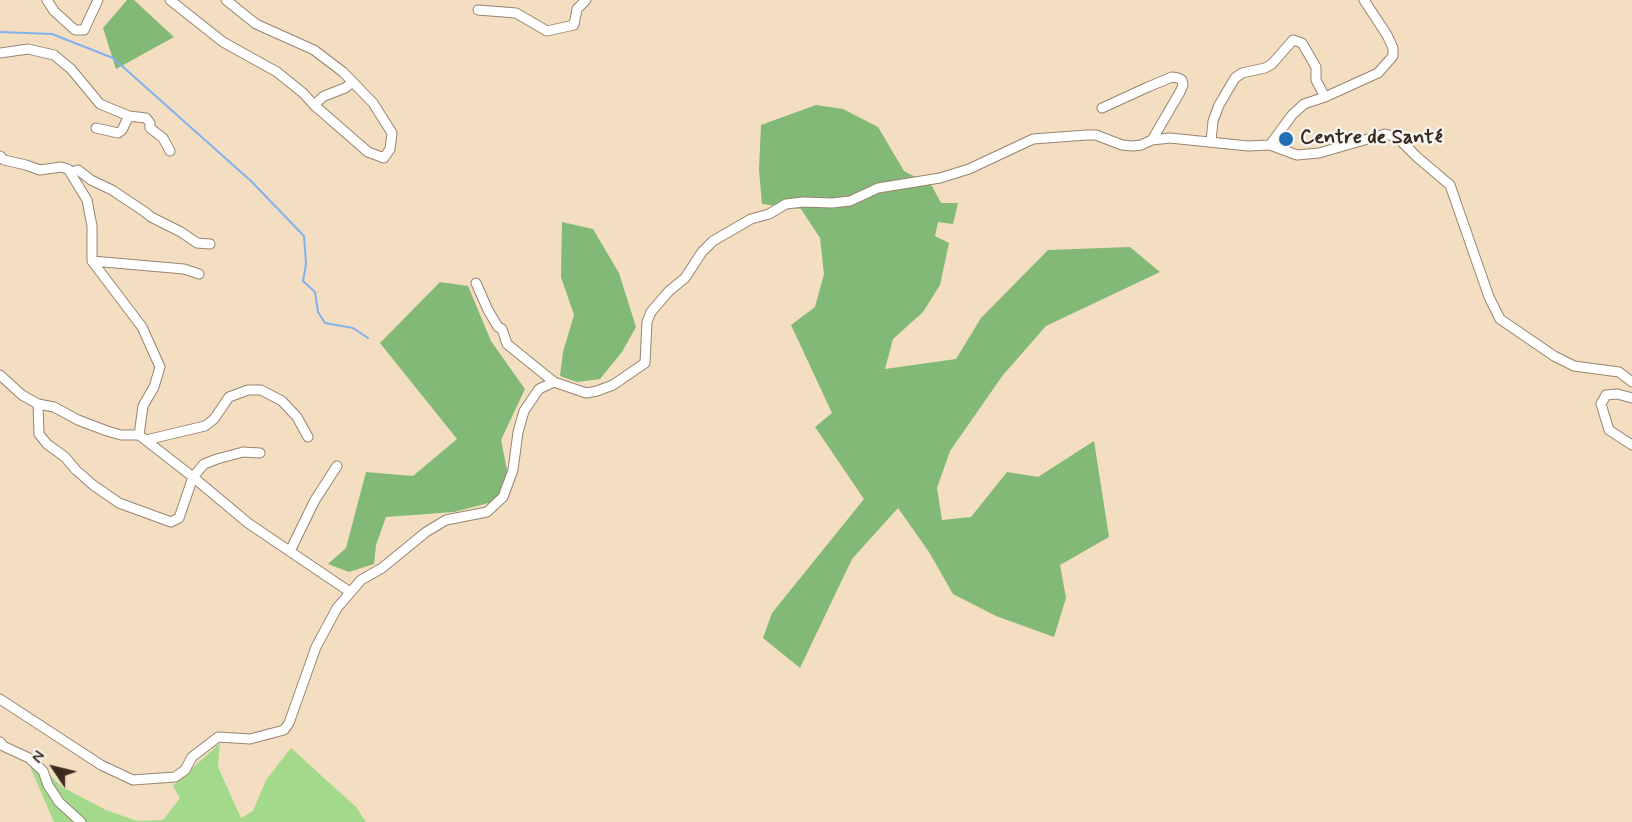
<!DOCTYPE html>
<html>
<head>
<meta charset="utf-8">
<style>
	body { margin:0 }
	#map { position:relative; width:1632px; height:822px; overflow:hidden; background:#f3dec1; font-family:Mynerve,sans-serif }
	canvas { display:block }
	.north { position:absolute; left:24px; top:738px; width:60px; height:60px; -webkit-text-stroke:4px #f6f6f2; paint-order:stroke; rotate:305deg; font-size:16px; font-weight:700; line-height:24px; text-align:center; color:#3b2a1e }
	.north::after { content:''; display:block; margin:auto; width:21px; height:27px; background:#3b2a1e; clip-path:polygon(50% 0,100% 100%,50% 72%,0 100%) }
</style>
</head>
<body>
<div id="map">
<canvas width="1632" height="822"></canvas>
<div class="north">N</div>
</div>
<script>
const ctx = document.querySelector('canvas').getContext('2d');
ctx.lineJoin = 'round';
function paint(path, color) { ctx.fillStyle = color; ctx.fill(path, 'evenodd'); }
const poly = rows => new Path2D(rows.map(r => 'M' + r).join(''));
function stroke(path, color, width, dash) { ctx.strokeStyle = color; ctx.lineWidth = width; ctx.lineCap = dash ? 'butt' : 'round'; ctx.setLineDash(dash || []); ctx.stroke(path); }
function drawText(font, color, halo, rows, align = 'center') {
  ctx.font = font + ' Mynerve,sans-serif'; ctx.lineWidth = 4.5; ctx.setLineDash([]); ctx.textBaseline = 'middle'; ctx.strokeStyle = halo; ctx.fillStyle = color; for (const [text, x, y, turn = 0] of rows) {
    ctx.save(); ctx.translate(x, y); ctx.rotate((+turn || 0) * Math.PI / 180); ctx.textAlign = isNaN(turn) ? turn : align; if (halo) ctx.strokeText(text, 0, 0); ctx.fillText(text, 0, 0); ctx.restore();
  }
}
paint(poly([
	[220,743,218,767,241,818,253,811,266,780,291,748,356,807,366,822,54,822,22,748,62,787,106,810,137,821,163,820,180,798,173,786]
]), '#a3d98a');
paint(poly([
	[127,0,134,0,174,37,116,69,103,28],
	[816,105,843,109,878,127,904,171,932,186,941,203,958,203,953,224,938,222,935,236,949,243,940,285,923,312,893,339,885,369,956,359,981,318,1048,250,1130,247,1160,272,1046,326,1003,375,950,451,937,488,942,520,971,517,1007,472,1038,477,1094,441,1109,537,1060,565,1066,598,1054,637,996,616,953,594,929,552,898,508,852,559,800,668,763,638,772,613,864,499,815,427,832,413,791,325,815,307,824,274,820,238,801,209,762,204,759,170,761,125],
	[562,222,593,229,619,273,636,327,622,352,600,379,577,382,560,376,563,352,574,315,561,277],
	[440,282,468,286,491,341,525,389,501,440,508,475,496,501,454,512,386,517,376,545,374,564,349,572,328,564,346,548,366,472,413,476,457,439,380,343]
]), '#82b976');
stroke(poly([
	[0,32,52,34,113,58,251,181,304,236,306,264,303,281,315,292,318,312,325,323,353,328,368,338]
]), '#82b2ee', 2);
const minor = poly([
	[47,0,54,11,75,30,84,30,98,0],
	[170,0,223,42,277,72,303,93,314,105,368,152,384,158,390,149,392,133,373,103,343,72,314,50,256,24,226,0],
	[1364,0,1387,35,1393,48,1393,56,1378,73,1325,97,1304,104,1292,115,1270,145,1297,155,1319,153,1385,134,1397,137,1417,157,1450,185,1489,297,1500,319,1554,356,1574,366,1619,372,1632,382],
	[478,10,516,13,547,31,574,25,577,9,586,0],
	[0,53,28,49,54,55,71,69,100,104,129,116,146,118,150,123,150,128,163,138,170,151],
	[314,105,324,96,345,88,353,82],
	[1102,108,1148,87,1172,77,1178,78,1182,80,1183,85,1180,92,1152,140],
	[96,128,118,133,122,130,129,116],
	[1211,141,1213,121,1219,105,1235,78,1242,73,1265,68,1272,64,1293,40,1302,43,1316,67,1316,80,1325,97],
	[0,156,4,160,26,165,40,170,61,167,68,169,87,200,92,226,92,261,142,327,160,367,154,387,143,406,139,435],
	[71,172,78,170,91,180,112,190,145,212,151,217,181,232,197,243,210,244],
	[92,261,184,269,199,274],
	[476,283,488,310,498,327,502,329,507,344,554,382,586,393,597,391,613,385,645,363,647,322,651,312,669,291,685,278,702,252,713,241,751,219,769,214,786,204,803,202,832,203,850,201,878,188,940,178,969,169,1033,139,1087,135,1096,135,1122,145,1133,146,1141,145,1152,140,1170,138,1248,146,1270,145],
	[0,375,22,395,38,404,54,407,78,420,107,431,121,435,139,435,193,477,204,464,217,459,243,452,260,453],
	[1632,398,1617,394,1606,395,1601,404,1609,430,1632,445],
	[38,404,39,434,47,444,65,457,76,470,93,485,119,503,171,522,179,518,193,477,248,523,350,592],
	[146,440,205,426,214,419,229,397,248,390,261,390,282,401,297,417,308,437],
	[290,551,315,500,337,466],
	[0,699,101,765,133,780,175,777,185,770,192,757,218,737,250,739,284,730,289,723,316,647,337,608,361,580,382,568,426,532,446,520,487,512,503,497,513,470,518,432,524,411,539,389,554,382],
	[0,742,3,746,29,758,43,771,48,785,59,802,81,822]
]);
stroke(minor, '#978470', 11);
stroke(minor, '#fff', 9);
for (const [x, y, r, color] of [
	[1286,139,8,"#1f6fb2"]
]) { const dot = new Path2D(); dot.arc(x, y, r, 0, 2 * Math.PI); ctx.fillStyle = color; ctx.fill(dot); stroke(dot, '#f6f6f2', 2); }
drawText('bold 20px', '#3b2a1e', '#f6f6f2', [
	["Centre de Santé",1300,139]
], 'left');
</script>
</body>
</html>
